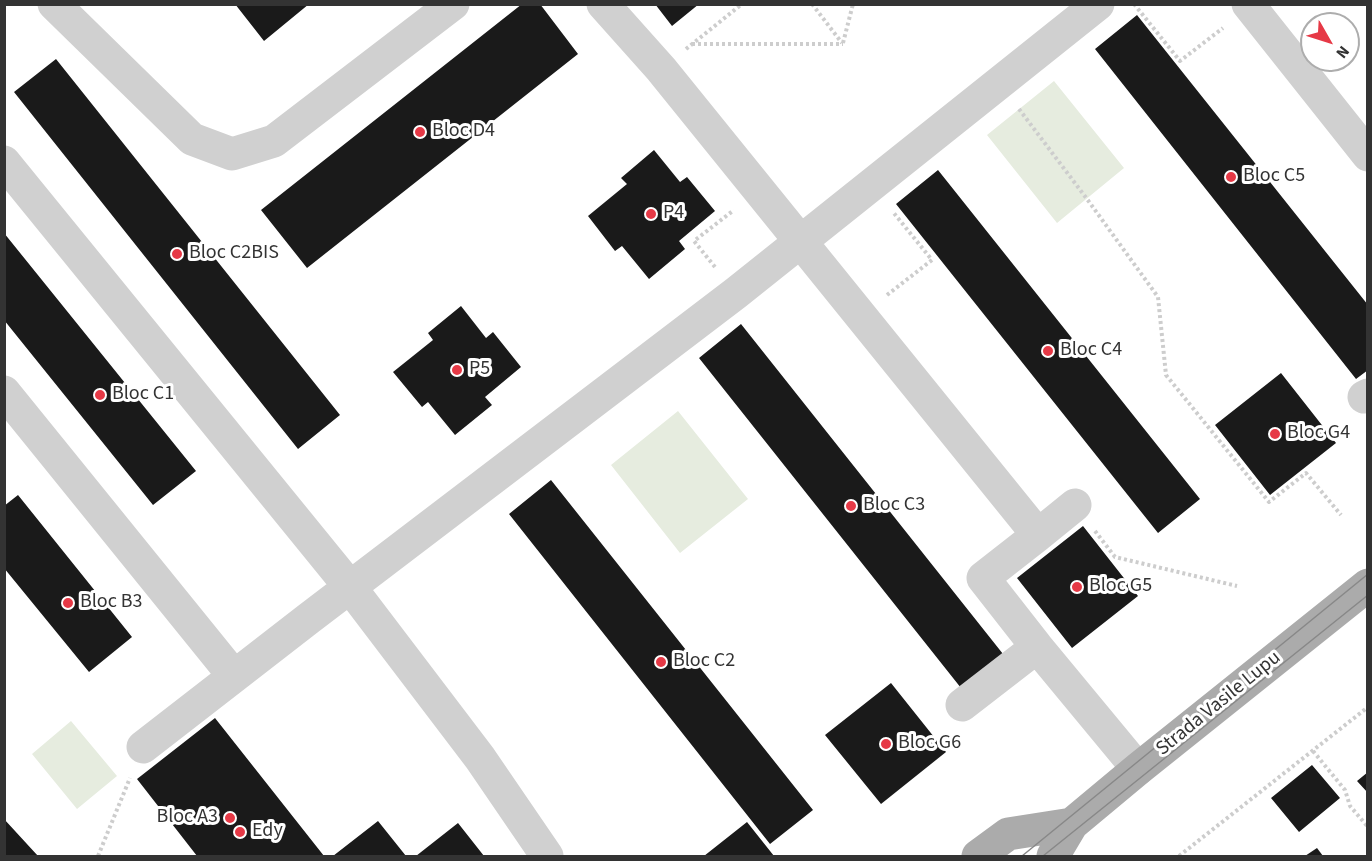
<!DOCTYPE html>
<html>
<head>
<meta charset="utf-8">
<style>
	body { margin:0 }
	#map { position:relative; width:1372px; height:861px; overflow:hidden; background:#fff; font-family:"Source Sans 3",sans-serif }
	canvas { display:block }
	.frame { position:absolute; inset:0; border:6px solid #333; pointer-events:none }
	.north { position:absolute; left:1300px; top:12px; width:60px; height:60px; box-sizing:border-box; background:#fff; border:2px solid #adadad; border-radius:50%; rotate:129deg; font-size:16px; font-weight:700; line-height:24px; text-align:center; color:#333 }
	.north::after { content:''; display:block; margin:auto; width:21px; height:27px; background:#e63946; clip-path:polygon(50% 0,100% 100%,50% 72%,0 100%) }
</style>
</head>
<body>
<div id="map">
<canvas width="1372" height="861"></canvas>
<div class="frame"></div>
<div class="north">N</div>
</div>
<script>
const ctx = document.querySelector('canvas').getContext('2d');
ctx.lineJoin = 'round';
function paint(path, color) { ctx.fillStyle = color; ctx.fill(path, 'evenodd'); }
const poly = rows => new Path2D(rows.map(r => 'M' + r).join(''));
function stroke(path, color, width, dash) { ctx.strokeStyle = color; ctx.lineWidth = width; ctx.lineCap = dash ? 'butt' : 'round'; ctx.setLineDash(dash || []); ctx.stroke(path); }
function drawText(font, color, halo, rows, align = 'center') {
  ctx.font = font + ' "Source Sans 3",sans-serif'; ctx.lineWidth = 6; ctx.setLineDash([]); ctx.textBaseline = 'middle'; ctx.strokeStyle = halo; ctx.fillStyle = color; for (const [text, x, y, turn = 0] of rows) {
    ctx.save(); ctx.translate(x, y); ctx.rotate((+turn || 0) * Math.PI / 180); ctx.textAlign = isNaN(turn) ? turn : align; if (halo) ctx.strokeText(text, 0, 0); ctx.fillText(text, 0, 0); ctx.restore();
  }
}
paint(poly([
	[1054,81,1124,168,1057,223,987,135],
	[678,411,748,499,680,553,611,465],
	[71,721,117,776,77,809,32,754]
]), '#e6ecdf');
paint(poly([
	[235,4,309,4,264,41],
	[522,4,540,4,578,54,307,268,261,210],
	[655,4,699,4,672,26],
	[1137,15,1368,305,1368,370,1356,379,1095,49],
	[56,59,340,415,298,449,14,92],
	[654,150,680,182,687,177,715,211,679,241,685,249,649,279,622,246,615,251,588,216,627,184,621,178],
	[938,170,1200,499,1158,533,896,204],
	[4,233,196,471,153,505,4,320],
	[461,306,486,338,493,332,521,367,485,397,492,405,455,435,428,402,422,407,393,372,433,340,428,333],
	[741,324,1003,654,961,688,699,358],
	[1281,373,1336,443,1270,495,1215,425],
	[551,480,813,810,770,844,509,514],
	[18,495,132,637,89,672,4,568,4,506],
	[1083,526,1138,596,1072,648,1017,578],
	[891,683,946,752,881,804,825,735],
	[215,718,324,856,197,856,137,779],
	[1312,765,1340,798,1299,832,1271,798],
	[1368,772,1368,793,1357,781],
	[4,819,38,856,4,856],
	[378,821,406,856,333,856],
	[747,822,774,856,704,856],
	[458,823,484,856,416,856],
	[1317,848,1323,856,1305,856]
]), '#1a1a1a');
stroke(poly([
	[812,4,842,43],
	[1134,4,1180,61,1223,28],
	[843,43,853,4],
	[692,44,843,44],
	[686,49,742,4],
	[1019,109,1087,199,1158,297,1166,375,1269,502,1306,473,1341,515],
	[715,267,694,241,734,210],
	[887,295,932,260,893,212],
	[1095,531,1115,557,1237,586],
	[1313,751,1345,790,1350,806,1368,827],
	[98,856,130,778],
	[1179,856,1368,707]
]), '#cdcdcd', 4, [3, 3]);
stroke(poly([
	[54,4,192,139,232,154,274,141,453,4],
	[603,4,661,69,1038,535,1075,505],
	[1248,4,1368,155],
	[4,162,350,587,480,758,547,856],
	[4,392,234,676],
	[1364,397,1368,395],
	[1038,535,983,578,1037,647,1138,769],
	[962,705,1037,647],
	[143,747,308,619,736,293,1098,4]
]), '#d0d0d0', 33);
stroke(poly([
	[978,856,1008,834,1072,824],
	[1053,856,1072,824,1138,769,1368,585]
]), '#ababab', 33);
stroke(poly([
	[1022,856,1368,574],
	[1043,856,1368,595]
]), '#888', 1.5);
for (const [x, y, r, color] of [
	[420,132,6,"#e63946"],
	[1231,177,6,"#e63946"],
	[651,214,6,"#e63946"],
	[177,254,6,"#e63946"],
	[1048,351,6,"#e63946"],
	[457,370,6,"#e63946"],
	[100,395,6,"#e63946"],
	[1275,434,6,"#e63946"],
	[851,506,6,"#e63946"],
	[1077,587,6,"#e63946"],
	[68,603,6,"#e63946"],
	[661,662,6,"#e63946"],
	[886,744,6,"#e63946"],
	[230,818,6,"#e63946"],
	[240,832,6,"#e63946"]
]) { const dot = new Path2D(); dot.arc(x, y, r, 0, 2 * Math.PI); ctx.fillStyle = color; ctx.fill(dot); stroke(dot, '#fff', 2); }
drawText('20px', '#333', '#fff', [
	["Bloc D4",432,132],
	["Bloc C5",1243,177],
	["P4",663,214],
	["Bloc C2BIS",189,254],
	["Bloc C4",1060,351],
	["P5",469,370],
	["Bloc C1",112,395],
	["Bloc G4",1287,434],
	["Bloc C3",863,506],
	["Bloc G5",1089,587],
	["Bloc B3",80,603],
	["Bloc C2",673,662],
	["Bloc G6",898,744],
	["Bloc A3",218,818,"right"],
	["Edy",252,832]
], 'left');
drawText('20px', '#333', '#fff', [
	["Strada Vasile Lupu",1219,704,-39]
]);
</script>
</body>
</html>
